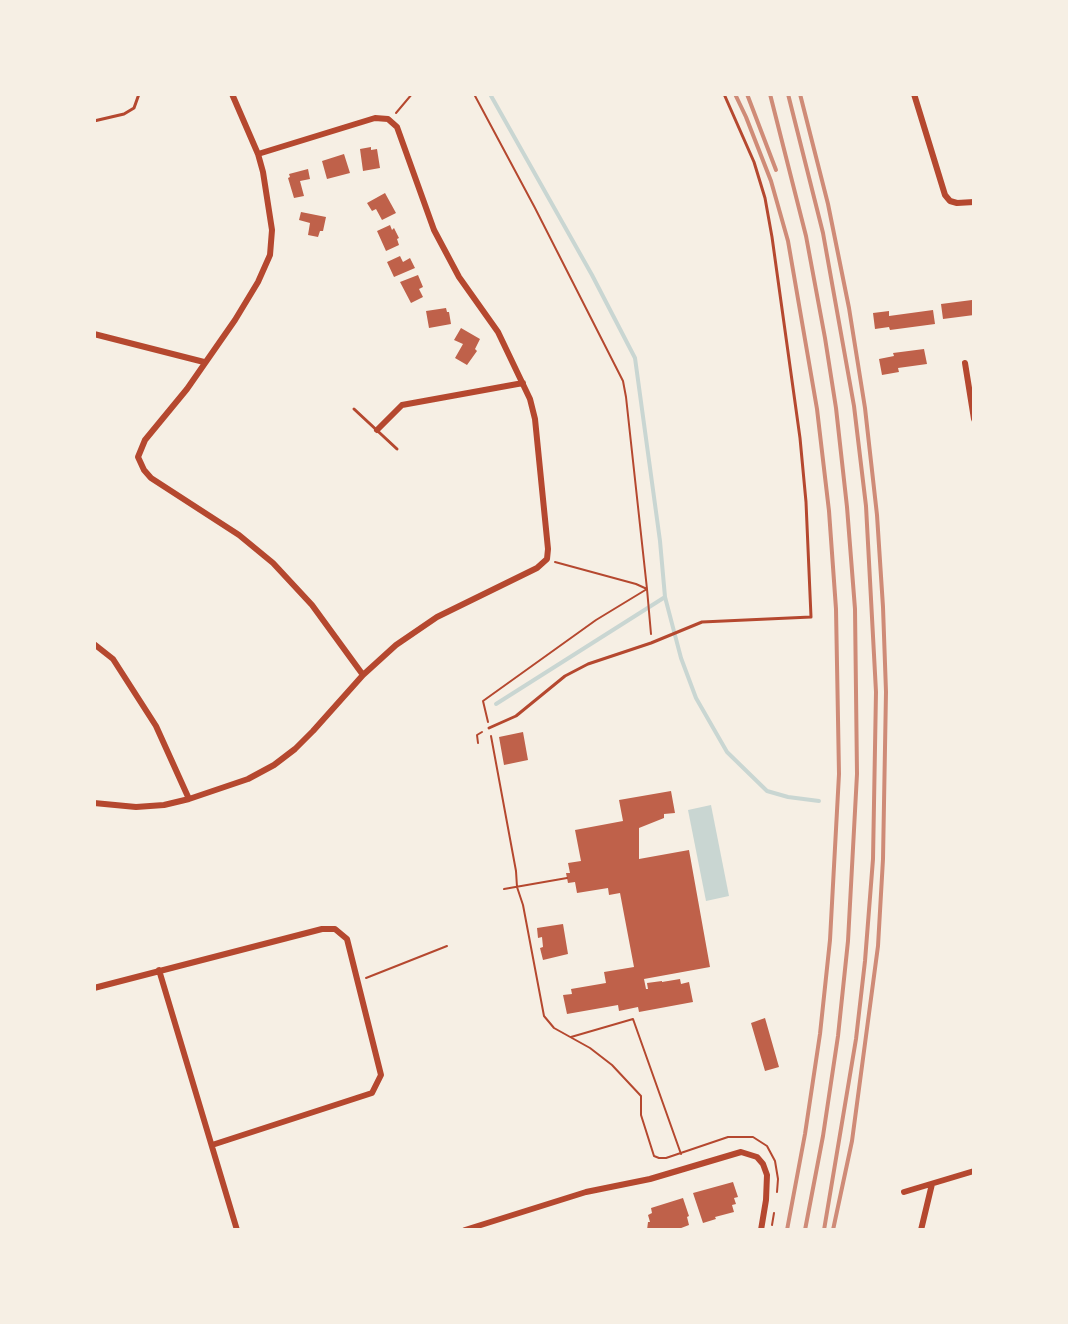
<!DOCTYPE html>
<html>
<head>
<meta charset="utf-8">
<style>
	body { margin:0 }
	#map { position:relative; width:1068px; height:1324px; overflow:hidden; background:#f6efe4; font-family:Ubuntu,sans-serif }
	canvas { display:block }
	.frame { position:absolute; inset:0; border:96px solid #f6efe4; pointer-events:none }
</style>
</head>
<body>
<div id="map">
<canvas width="1068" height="1324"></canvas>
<div class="frame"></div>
</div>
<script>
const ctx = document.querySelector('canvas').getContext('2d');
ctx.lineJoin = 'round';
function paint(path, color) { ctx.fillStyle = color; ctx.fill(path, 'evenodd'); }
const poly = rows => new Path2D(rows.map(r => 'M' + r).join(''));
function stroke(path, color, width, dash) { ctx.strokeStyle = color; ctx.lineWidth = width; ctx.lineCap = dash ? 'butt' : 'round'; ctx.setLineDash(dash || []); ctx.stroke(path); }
paint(poly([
	[711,805,729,896,706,901,688,810]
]), '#c9d6d2');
stroke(poly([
	[490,94,592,275,635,358,660,541,665,597,681,658,696,698,727,752,767,791,788,797,819,801],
	[496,704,665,597]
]), '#c9d6d2', 4);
paint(poly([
	[371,147,371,150,377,149,380,168,363,171,360,149],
	[344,154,350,173,327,179,322,161],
	[308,169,310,179,300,181,304,196,294,198,288,178,290,177,289,174],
	[385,193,396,213,382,220,376,209,372,211,367,203],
	[301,212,326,217,323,231,320,231,318,237,308,235,310,223,299,220],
	[390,225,392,230,394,228,399,238,397,239,399,245,386,251,377,231],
	[400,256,403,262,410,258,415,268,394,277,387,262],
	[418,275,423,287,419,289,423,297,411,303,400,282],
	[972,300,974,315,943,319,941,304],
	[446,308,447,312,449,312,451,324,429,328,426,311],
	[933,310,935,324,890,330,889,327,875,329,873,313,889,311,889,316],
	[461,328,480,339,475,349,477,351,467,365,455,358,463,344,454,340],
	[924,349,927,364,898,368,899,372,882,375,879,359,894,356,893,353],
	[523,732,528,760,504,765,499,737],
	[671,791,675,813,664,814,664,818,639,828,639,859,689,850,710,967,644,979,646,989,648,989,647,983,662,981,662,982,680,979,681,984,689,982,693,1002,639,1012,638,1007,619,1011,618,1005,567,1014,563,995,572,994,571,989,606,983,604,972,634,967,620,893,609,895,608,888,577,893,575,882,568,883,566,873,570,873,568,863,581,861,575,830,623,821,619,800],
	[563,924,568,954,543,960,540,948,543,947,542,937,538,938,537,928],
	[765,1018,779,1067,765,1071,751,1023],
	[733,1182,738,1197,734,1198,736,1204,732,1205,734,1212,715,1217,716,1219,703,1223,693,1193],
	[683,1198,689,1216,687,1217,689,1225,676,1230,647,1230,648,1222,650,1222,648,1215,652,1213,651,1208]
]), '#bf614a');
stroke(poly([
	[474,94,535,208,623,381,626,397,647,589,596,620,483,701,488,722],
	[396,113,412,94],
	[555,562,636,584,647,589,651,634],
	[491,736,516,871,517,887,523,905,544,1016,554,1028,590,1048,612,1065,641,1096,641,1115,654,1156,659,1158,666,1158,728,1137,753,1137,767,1146,775,1161,778,1179,777,1192],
	[478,743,477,735,482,732],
	[504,889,567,878],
	[366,978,447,946],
	[571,1037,633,1019,681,1154],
	[772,1225,774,1213]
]), '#b5482f', 2);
stroke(poly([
	[94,121,124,114,134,108,139,94],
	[354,409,397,449],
	[489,728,516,716,565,676,588,664,651,643,702,622,811,617,806,502,800,438,772,237,765,198,754,162,724,94]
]), '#b5482f', 3);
stroke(poly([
	[232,94,258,154,263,172,272,230,270,255,258,282,235,320,187,389,145,440,138,457,144,470,151,478,239,535,273,563,312,605,363,675],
	[914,94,945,195,950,201,957,203,974,202],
	[94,334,204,362],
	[965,363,974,419],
	[377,430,402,405,523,383],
	[94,644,113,659,156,726,189,799],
	[94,803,136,807,164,805,189,799,248,779,274,765,295,749,313,731,363,675,396,645,437,617,537,568,547,559,548,549,535,419,530,399,498,332,459,277,434,230,397,127,388,119,375,118,258,154],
	[159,970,237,1230],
	[94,988,322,929,335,929,347,939,381,1075,372,1093,212,1145],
	[904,1192,974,1171],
	[465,1230,586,1192,650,1179,741,1152,757,1157,763,1164,767,1175,766,1200,761,1230],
	[921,1230,932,1184]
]), '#b5482f', 6);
stroke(poly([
	[735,94,746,117,771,181,788,241,817,409,829,511,836,609,839,774,830,940,820,1034,805,1134,787,1230],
	[747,94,776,170],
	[770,94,806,236,825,338,836,408,847,507,855,609,857,774,848,941,838,1036,823,1136,805,1230],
	[788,94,823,233,854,406,866,506,876,692,873,859,865,961,856,1039,824,1230],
	[800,94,828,204,849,308,865,408,877,515,883,607,886,692,883,859,878,946,852,1141,833,1230]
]), '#cf8b77', 4);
</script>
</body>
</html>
